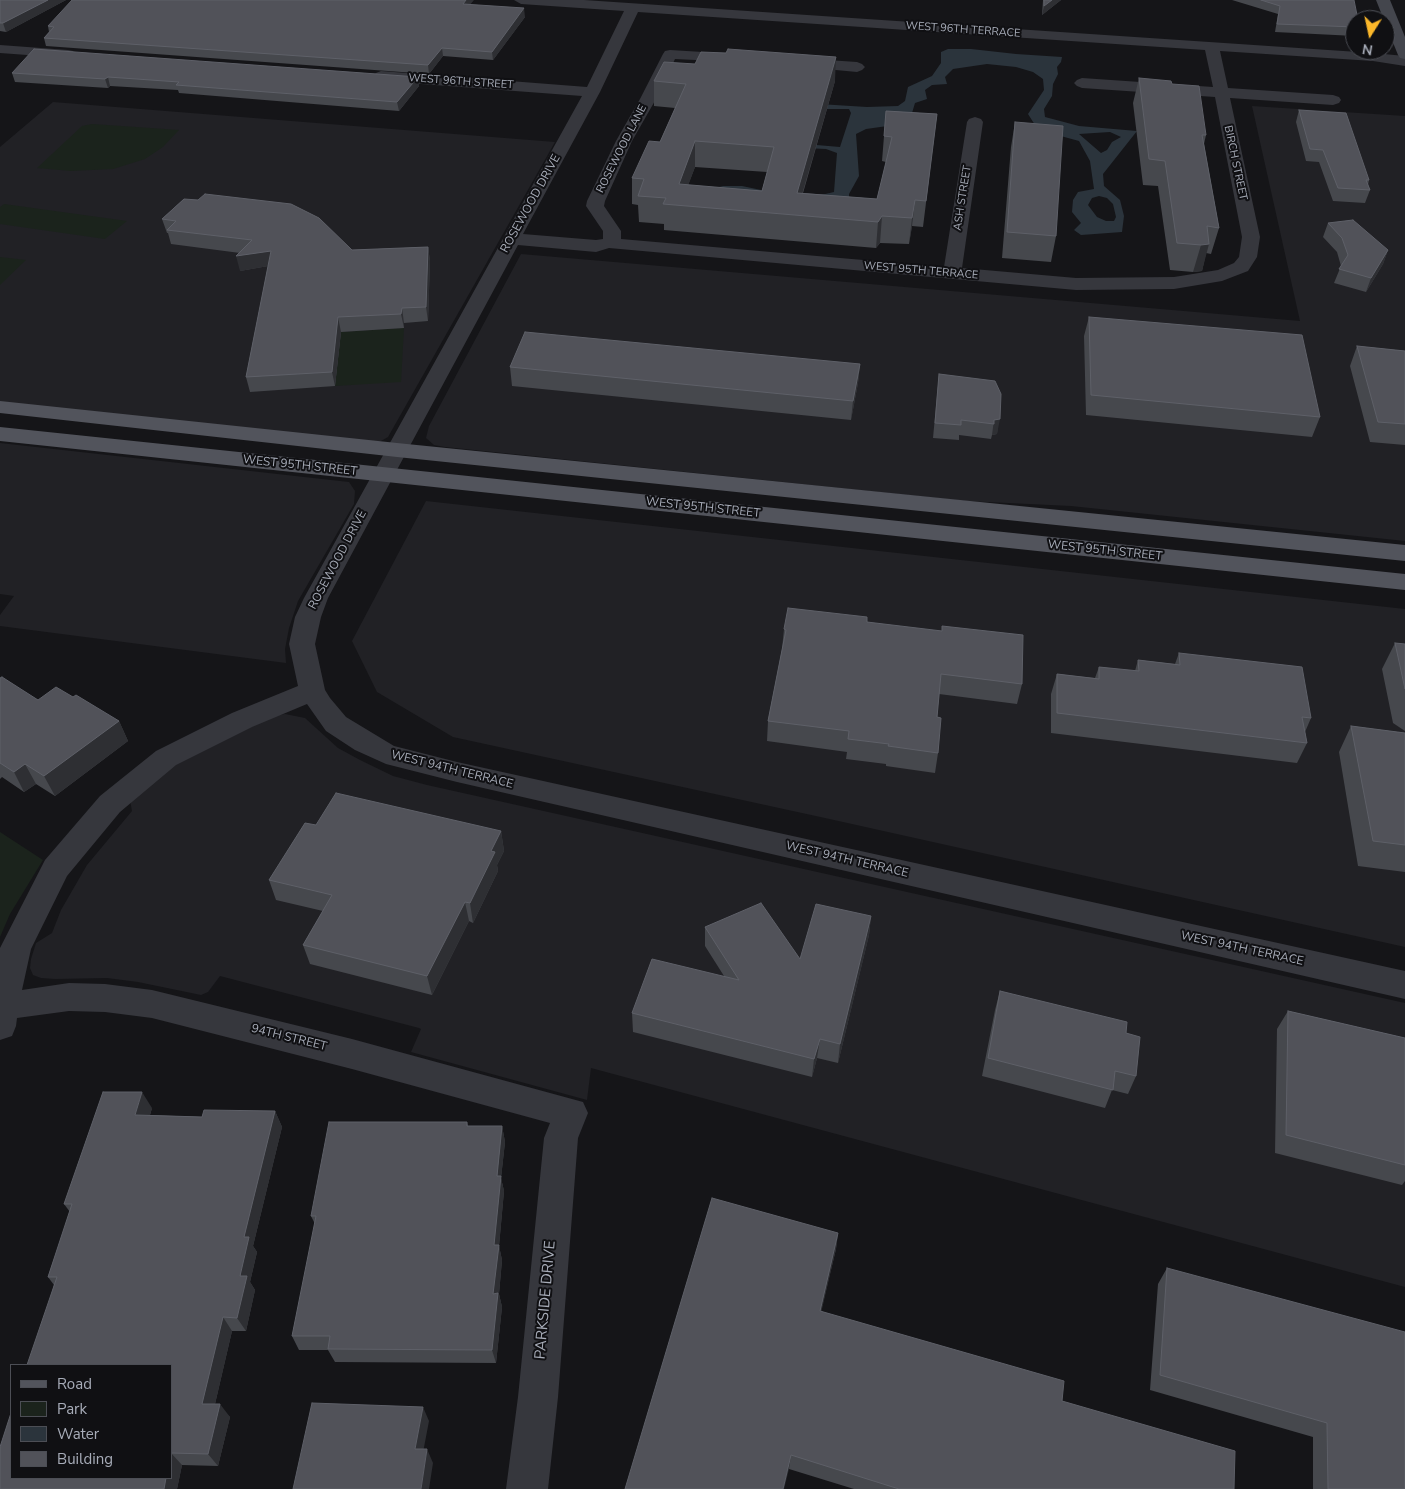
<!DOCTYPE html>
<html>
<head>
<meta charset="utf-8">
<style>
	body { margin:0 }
	#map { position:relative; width:1405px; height:1489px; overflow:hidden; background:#151518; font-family:"Nunito Sans",sans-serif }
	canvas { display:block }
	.legend { position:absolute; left:10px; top:1364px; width:162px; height:115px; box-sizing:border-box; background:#101013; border:1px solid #4c4e55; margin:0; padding:6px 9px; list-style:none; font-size:15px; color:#a7acb8 }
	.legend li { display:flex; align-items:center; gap:10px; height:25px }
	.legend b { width:25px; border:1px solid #4c4e55 }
	.north { position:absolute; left:1345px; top:10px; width:50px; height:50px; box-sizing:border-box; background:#101013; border:1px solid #4c4e55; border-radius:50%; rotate:190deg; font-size:14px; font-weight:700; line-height:20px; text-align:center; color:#a7acb8 }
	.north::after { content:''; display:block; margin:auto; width:18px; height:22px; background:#fbb72a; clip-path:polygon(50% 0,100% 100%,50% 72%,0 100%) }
</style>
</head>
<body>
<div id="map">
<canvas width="1405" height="1489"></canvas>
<ul class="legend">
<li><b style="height:6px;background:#52545c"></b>Road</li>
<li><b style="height:14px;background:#1b231c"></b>Park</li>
<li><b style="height:14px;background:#2b343c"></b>Water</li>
<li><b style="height:14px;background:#515259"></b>Building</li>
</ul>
<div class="north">N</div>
</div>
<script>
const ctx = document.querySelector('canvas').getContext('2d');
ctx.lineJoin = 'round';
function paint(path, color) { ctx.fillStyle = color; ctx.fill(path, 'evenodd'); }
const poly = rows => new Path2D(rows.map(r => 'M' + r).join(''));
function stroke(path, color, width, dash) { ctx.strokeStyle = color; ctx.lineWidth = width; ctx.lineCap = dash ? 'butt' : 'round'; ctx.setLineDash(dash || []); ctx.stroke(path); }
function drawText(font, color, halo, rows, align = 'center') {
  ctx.font = font + ' "Nunito Sans",sans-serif'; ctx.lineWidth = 4; ctx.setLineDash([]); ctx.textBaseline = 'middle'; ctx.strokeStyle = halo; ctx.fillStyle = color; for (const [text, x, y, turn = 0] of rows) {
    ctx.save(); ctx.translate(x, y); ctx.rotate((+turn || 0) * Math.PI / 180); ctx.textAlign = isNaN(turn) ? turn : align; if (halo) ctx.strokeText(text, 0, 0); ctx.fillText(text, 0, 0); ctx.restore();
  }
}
paint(poly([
	[53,102,555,142,388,437,381,441,366,441,0,403,0,147],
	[1252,106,1405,116,1405,541,1071,506,966,501,445,447,434,445,426,438,429,426,521,254,1300,321],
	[0,443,349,482,355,491,354,504,298,601,289,628,285,649,286,663,0,626,0,615,14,596,0,594],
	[426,501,1405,609,1405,947,825,818,453,737,377,692,352,641],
	[285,714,305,718,338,748,360,760,393,776,427,785,1405,1003,1405,1287,591,1068,587,1100,411,1052,421,1029,419,1028,220,976,208,992,201,995,138,982,107,978,55,979,41,978,33,975,30,968,31,959,36,943,52,933,61,910,87,865,132,811,130,800,180,760,274,716]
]), '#212125');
paint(poly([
	[92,124,179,130,163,147,145,159,113,169,71,171,37,168,82,126],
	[4,204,127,221,105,239,0,224,0,207],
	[0,257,26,260,0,285],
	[404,328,401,382,335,386,341,332],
	[0,832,43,860,10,914,0,937]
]), '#1b231c');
paint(poly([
	[948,49,971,49,1016,54,1062,57,1061,62,1057,67,1058,74,1053,84,1052,96,1044,109,1045,117,1079,126,1137,131,1103,174,1104,186,1120,200,1124,216,1122,232,1081,235,1074,230,1081,223,1072,212,1073,200,1078,192,1094,189,1090,161,1079,141,1046,132,1035,125,1028,114,1044,90,1043,79,1033,72,1016,67,987,64,953,69,945,77,947,84,932,85,925,90,927,99,915,103,909,123,866,129,856,134,859,176,849,194,849,199,852,199,849,204,856,215,815,209,784,213,783,217,779,219,769,217,764,207,714,201,711,189,723,186,742,186,785,195,812,197,834,192,837,153,826,149,675,142,678,137,684,135,711,136,840,147,851,113,849,109,743,109,728,105,732,95,819,104,867,107,898,106,905,101,908,87,932,76,941,63,941,52],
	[1110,132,1121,137,1112,142,1107,150,1101,153,1079,134],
	[735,190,753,194,771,200,762,202,729,199,721,195,723,192],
	[1099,196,1107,198,1113,204,1116,217,1114,221,1106,221,1097,217,1088,205,1092,198]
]), '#2b343c');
paint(poly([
	[514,0,584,0,1373,53,1405,56,1405,66,1373,61,1220,51,1228,88,1333,95,1339,97,1341,100,1339,103,1333,105,1230,98,1260,237,1257,257,1248,271,1222,281,1174,289,1076,290,609,248,596,252,518,245,328,598,321,617,315,644,325,690,330,698,346,717,394,746,457,762,1405,971,1405,999,457,782,386,764,355,750,326,731,307,704,252,727,176,765,120,812,67,876,31,949,22,990,69,983,105,984,152,990,352,1039,583,1102,588,1113,578,1138,558,1397,548,1489,506,1489,518,1397,544,1138,550,1123,352,1069,152,1018,105,1012,69,1011,17,1018,16,1026,12,1036,0,1040,0,948,45,860,100,796,156,751,232,713,298,686,289,644,295,617,304,598,582,96,381,81,376,79,373,76,376,73,381,71,587,87,624,11,521,4,514,0],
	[638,12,1205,50,1213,87,1082,78,1077,80,1074,83,1077,86,1082,88,1215,97,1242,237,1239,257,1234,263,1218,270,1174,277,1076,278,962,268,983,122,981,119,975,117,969,119,967,122,944,267,621,239,621,231,604,206,605,201,632,141,656,99,675,59,736,62,741,61,743,58,741,55,736,54,670,50,665,51,663,54,640,99,616,141,587,201,586,206,603,231,603,239,596,240,523,234,600,92,638,12],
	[0,45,68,50,73,51,75,54,73,57,68,58,0,53,0,45],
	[798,58,857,62,862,64,865,67,862,70,857,72,793,66,790,63,793,60,798,58]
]), '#36373d');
paint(poly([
	[1376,0,1390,0,1405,37,1405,59,1400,58,1398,55,1376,0]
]), '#44464d');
paint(poly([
	[0,401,397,443,1405,545,1405,561,397,457,0,413,0,401],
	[0,427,1405,574,1405,590,0,441,0,427]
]), '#52545c');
paint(poly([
	[0,0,66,0,6,32,0,31],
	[1043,0,1061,0,1042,15],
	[1232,0,1354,0,1355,36,1275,32,1278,14],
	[470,5,525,17,493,60,443,56,429,74,46,46,44,38,49,32,48,26],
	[12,73,418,77,419,86,399,111,179,93,178,90,110,86,108,88,15,82],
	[1139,78,1172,84,1206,135,1204,144,1219,228,1211,254,1206,253,1202,271,1193,272,1170,270,1158,186,1143,185,1133,103],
	[654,81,835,81,803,193,877,199,886,162,882,161,886,111,937,114,923,227,912,226,909,244,880,243,876,248,664,230,664,224,639,222,638,205,632,204,632,178,660,142,675,108,654,106],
	[695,167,767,172,762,191,688,185],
	[1299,110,1369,180,1368,185,1370,190,1365,203,1333,201,1319,162,1306,161,1296,122],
	[1015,122,1056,236,1051,262,1002,258,1011,147],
	[184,199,352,250,428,247,430,261,428,321,404,323,404,328,341,332,335,386,250,392,246,377,268,266,240,271,240,253,171,244,168,233,167,233,162,219],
	[1328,223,1388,250,1383,264,1366,292,1334,283,1341,266,1337,252,1323,237],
	[1089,317,1320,417,1312,437,1086,415,1084,336],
	[1357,346,1405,351,1405,445,1370,442,1350,366],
	[860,364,858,383,851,420,512,386,510,367],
	[939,374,1001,394,997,434,992,435,991,439,959,435,959,440,933,438],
	[867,622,1022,684,1017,704,939,694,937,717,938,753,935,773,886,766,886,764,846,759,847,752,767,741,768,721,782,649,784,629],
	[1395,643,1405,644,1405,731,1393,723,1382,669],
	[1179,653,1311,718,1305,732,1307,743,1297,763,1051,733,1051,694,1057,674,1095,678,1099,667,1135,671,1138,660,1175,664],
	[0,678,38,700,73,697,119,721,128,741,55,796,36,784,24,792,2,777,0,779],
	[1351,726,1405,733,1405,872,1358,866,1339,752],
	[316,825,501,831,504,851,497,865,498,871,473,923,469,921,432,995,310,964,303,945,323,911,276,900,269,880],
	[871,916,869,935,838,1063,817,1058,812,1077,633,1032,632,1013,724,976,705,946,705,927,800,959],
	[1000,991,1126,1033,1136,1076,1128,1094,1112,1090,1105,1108,982,1076,995,1010],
	[1288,1011,1405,1038,1405,1181,1402,1185,1275,1153,1277,1029],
	[152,1108,150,1115,202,1117,275,1111,282,1127,253,1246,257,1252,250,1282,255,1290,246,1331,232,1331,215,1404,230,1417,218,1466,182,1465,177,1489,0,1489,54,1285,48,1277,70,1212,64,1204],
	[467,1122,468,1126,502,1126,505,1142,501,1178,504,1191,499,1246,502,1260,499,1294,502,1307,496,1363,335,1362,328,1350,299,1350,292,1336,315,1224,311,1216],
	[838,1233,836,1249,821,1311,1062,1401,1234,1489,854,1489,789,1469,625,1489],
	[1167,1268,1405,1489,1313,1489,1313,1437,1150,1390,1158,1284]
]), '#46484d');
paint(poly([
	[48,0,66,0,6,32,3,23],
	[466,0,474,0,464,12,463,4],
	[1052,0,1061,0,1042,15,1044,6],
	[524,8,525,17,493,60,492,52],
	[442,48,443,56,429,74,428,65],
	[836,57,835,81,796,215,797,193],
	[108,77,110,86,108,88,105,79],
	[418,77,419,86,399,111,397,102],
	[695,141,695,167,681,205,679,184],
	[915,200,912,226,909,244,912,218],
	[882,216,880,243,876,248,878,222],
	[1209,244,1202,271,1193,272,1201,245],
	[428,247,430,261,428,321,426,307],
	[1388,250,1383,264,1366,292,1371,278],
	[271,251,274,265,240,271,236,256],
	[402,308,404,323,404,328,401,314],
	[338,317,341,332,335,386,332,372],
	[860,364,858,383,851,420,853,401],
	[1000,419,997,434,992,435,994,420],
	[119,721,128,741,55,796,44,776],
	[25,764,36,784,24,792,14,772],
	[501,831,504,851,497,865,498,871,473,923,470,903,491,851],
	[465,902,469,921,432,995,427,976],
	[871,916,869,935,838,1063,840,1044],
	[820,1039,817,1058,812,1077,814,1059],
	[142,1092,152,1108,145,1131,135,1115],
	[275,1111,282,1127,253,1246,257,1252,250,1282,255,1290,246,1331,237,1318,244,1237],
	[502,1126,505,1142,501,1178,504,1191,499,1246,502,1260,499,1294,502,1307,496,1363,492,1350,494,1245,497,1176],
	[838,1233,836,1249,818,1326,820,1311],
	[223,1317,232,1331,212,1417,202,1404],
	[220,1404,230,1417,218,1466,208,1454],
	[423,1407,429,1421,421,1463,415,1449],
	[427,1449,433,1463,429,1489,421,1489],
	[171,1453,182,1465,177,1489,164,1489,166,1478,171,1478],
	[791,1455,789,1469,784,1489,783,1489]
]), '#2e2f33');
const building = poly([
	[0,0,48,0,3,23,0,23,0,0],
	[72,0,466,0,463,4,524,8,492,52,442,48,428,65,44,38,54,27,48,26,72,0],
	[1044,0,1052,0,1044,6,1044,0],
	[1261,0,1354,0,1358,20,1355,20,1355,27,1277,24,1280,6,1261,0],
	[34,49,418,77,397,102,176,85,179,82,108,77,105,79,12,73,34,49],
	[728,49,836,57,797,193,877,199,892,137,884,136,886,111,937,114,926,201,915,200,912,218,882,216,878,222,663,204,666,198,638,196,644,179,632,178,649,141,660,142,686,84,654,81,664,62,695,64,701,52,726,53,728,49],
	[695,141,774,147,762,191,679,184,695,141],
	[1139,78,1171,81,1172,84,1199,86,1206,135,1202,135,1219,228,1207,226,1209,244,1201,245,1177,243,1165,161,1149,159,1139,78],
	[1299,110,1346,113,1369,180,1366,180,1370,190,1338,188,1323,150,1310,149,1299,110],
	[1015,122,1063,126,1056,236,1007,232,1015,122],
	[205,194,291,204,319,218,352,250,428,247,426,307,402,308,401,314,338,317,332,372,246,377,271,251,236,256,252,240,167,230,176,221,162,219,184,199,198,200,205,194],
	[1353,220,1388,250,1371,278,1339,269,1348,255,1342,238,1328,223,1353,220],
	[1089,317,1302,335,1320,417,1091,395,1089,317],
	[525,332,860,364,853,401,510,367,525,332],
	[1357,346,1405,351,1405,424,1378,422,1357,346],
	[939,374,995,381,1001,394,1000,419,994,420,994,424,961,420,961,425,935,423,939,374],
	[788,608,867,617,867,622,942,631,942,626,1023,635,1022,684,941,674,937,717,941,718,938,753,888,746,889,744,848,739,849,731,768,721,786,630,784,629,788,608],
	[1395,643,1405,644,1405,689,1395,643],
	[1179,653,1302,667,1311,718,1302,717,1307,743,1057,713,1057,674,1099,679,1099,667,1139,671,1138,660,1180,665,1179,653],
	[2,677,38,700,56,687,73,697,76,695,119,721,44,776,25,764,14,772,0,763,0,678,2,677],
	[1351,726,1405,733,1405,845,1373,841,1351,726],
	[336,793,501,831,491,851,495,852,470,903,465,902,427,976,303,945,332,895,269,880,305,823,316,825,336,793],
	[761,903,800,959,816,904,871,916,840,1044,820,1039,814,1059,632,1013,652,959,739,980,705,927,761,903],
	[1000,991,1127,1022,1126,1033,1140,1037,1136,1076,1115,1071,1113,1090,988,1058,1000,991],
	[1288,1011,1405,1038,1405,1165,1286,1135,1288,1011],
	[103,1092,142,1092,135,1115,202,1117,204,1110,275,1111,244,1237,249,1237,240,1276,247,1276,237,1318,223,1317,202,1404,220,1404,208,1454,171,1453,171,1365,27,1365,57,1277,48,1277,72,1204,64,1204,103,1092],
	[329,1122,467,1122,467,1126,502,1126,497,1176,501,1176,494,1245,499,1245,493,1294,498,1293,492,1350,328,1349,330,1336,292,1336,316,1216,311,1216,329,1122],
	[712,1198,838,1233,820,1311,1064,1381,1062,1401,1235,1451,1234,1489,899,1489,791,1455,783,1489,625,1489,712,1198],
	[1167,1268,1405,1332,1405,1489,1328,1489,1327,1423,1160,1375,1167,1268],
	[312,1403,423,1407,415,1449,427,1449,421,1489,293,1489,312,1403],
	[11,1413,11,1478,166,1478,164,1489,0,1489,0,1447,11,1413]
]);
paint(building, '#515259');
stroke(building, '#5e6068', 1);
drawText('11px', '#a7acb8', '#101013', [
	["WEST 96TH TERRACE",963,30,4],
	["WEST 96TH STREET",461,82,4],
	["ROSEWOOD LANE",622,149,-63],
	["BIRCH STREET",1235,163,78],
	["ASH STREET",963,198,-81],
	["WEST 95TH TERRACE",921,271,5]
]);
drawText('12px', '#a7acb8', '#101013', [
	["ROSEWOOD DRIVE",531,204,-61],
	["WEST 95TH STREET",300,466,6],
	["WEST 95TH STREET",703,508,6],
	["WEST 95TH STREET",1105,551,6],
	["ROSEWOOD DRIVE",338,560,-62],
	["WEST 94TH TERRACE",452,770,14],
	["WEST 94TH TERRACE",847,860,13],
	["WEST 94TH TERRACE",1242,949,12],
	["94TH STREET",289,1038,14]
]);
drawText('15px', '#a7acb8', '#101013', [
	["PARKSIDE DRIVE",546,1300,-85]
]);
</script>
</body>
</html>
